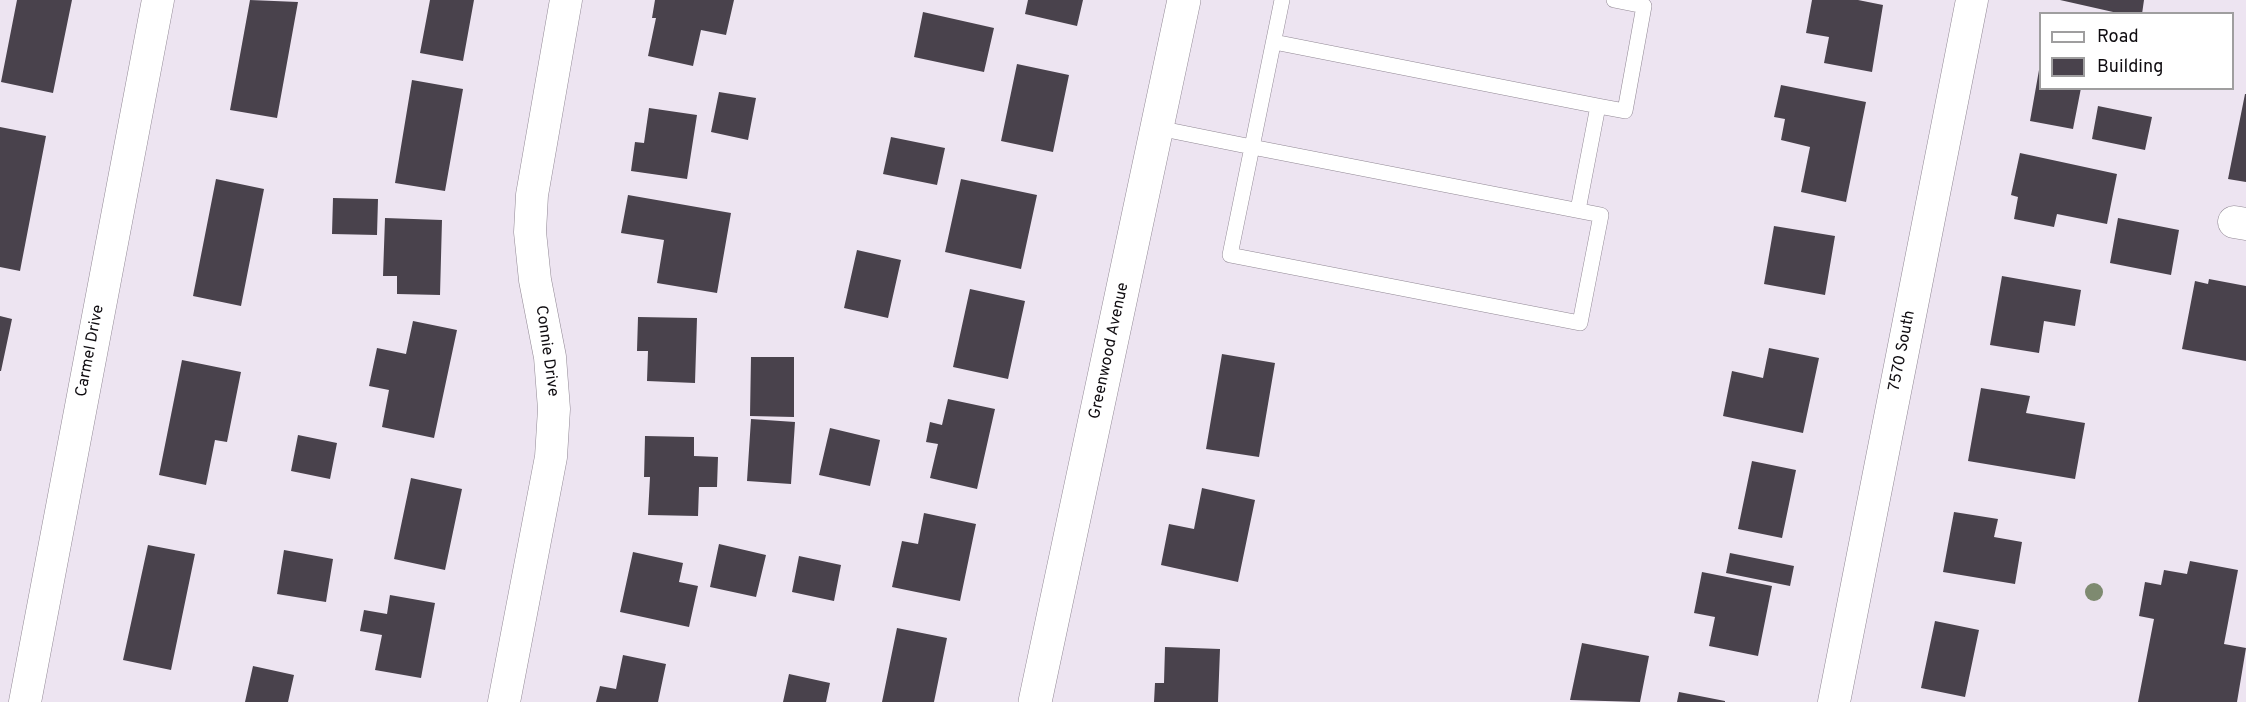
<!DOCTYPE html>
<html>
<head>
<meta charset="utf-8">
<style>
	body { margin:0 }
	#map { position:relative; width:2246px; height:702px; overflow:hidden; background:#ede4f1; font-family:Overpass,sans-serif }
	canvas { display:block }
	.legend { position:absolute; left:2039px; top:12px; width:195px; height:78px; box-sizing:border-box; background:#fff; border:2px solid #9f9e9f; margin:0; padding:8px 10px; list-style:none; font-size:18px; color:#0f0c10 }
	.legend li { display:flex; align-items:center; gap:12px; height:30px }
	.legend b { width:30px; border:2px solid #9f9e9f }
</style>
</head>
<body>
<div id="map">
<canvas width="2246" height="702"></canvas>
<ul class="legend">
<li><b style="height:8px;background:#fff"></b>Road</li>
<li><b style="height:16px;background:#49424c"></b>Building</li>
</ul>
</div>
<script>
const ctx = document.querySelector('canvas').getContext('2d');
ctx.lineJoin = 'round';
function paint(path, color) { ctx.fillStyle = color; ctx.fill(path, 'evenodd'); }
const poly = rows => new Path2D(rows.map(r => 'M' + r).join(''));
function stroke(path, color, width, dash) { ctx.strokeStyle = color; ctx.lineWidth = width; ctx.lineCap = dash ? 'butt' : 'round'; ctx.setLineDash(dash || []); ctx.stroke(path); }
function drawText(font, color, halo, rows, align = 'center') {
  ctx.font = font + ' Overpass,sans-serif'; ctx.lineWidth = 6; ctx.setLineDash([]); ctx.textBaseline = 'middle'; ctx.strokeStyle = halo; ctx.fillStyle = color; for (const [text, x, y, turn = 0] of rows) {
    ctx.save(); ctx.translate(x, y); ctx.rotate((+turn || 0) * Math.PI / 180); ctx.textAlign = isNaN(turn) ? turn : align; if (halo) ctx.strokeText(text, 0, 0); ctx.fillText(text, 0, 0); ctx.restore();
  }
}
paint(poly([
	[17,0,72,0,53,93,1,82],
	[250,0,298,2,277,118,230,110],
	[430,0,474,0,463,61,420,53],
	[655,0,734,0,726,35,701,30,693,66,648,56,656,18,652,18],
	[1028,0,1083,0,1077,26,1025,14],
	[1812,0,1858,0,1883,5,1872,72,1824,63,1829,37,1806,33],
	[2060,0,2144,0,2142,14,2122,14],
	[923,12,994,28,984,72,914,57],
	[1017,64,1069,75,1053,152,1001,141],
	[2039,70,2040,88,2081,88,2073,129,2030,121],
	[412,80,463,89,445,191,395,183],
	[1781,85,1866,102,1846,202,1801,192,1810,147,1781,140,1785,119,1774,117],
	[719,92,756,98,748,140,711,132],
	[2245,94,2246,94,2246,182,2228,179],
	[2098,106,2152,117,2145,150,2092,139],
	[649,108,697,115,687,179,631,171,635,142,644,143],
	[0,127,46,136,20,271,0,267],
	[891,137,945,148,937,185,883,174],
	[2020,153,2117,174,2107,224,2057,214,2054,227,2014,219,2018,197,2011,195],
	[216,179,264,189,241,306,193,296],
	[961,179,1037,195,1021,269,945,252],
	[628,195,731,213,717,293,657,283,664,240,621,233],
	[333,198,378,199,377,235,332,234],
	[385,218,442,220,440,295,397,294,397,276,383,276],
	[2118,218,2179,230,2171,275,2110,263],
	[1774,226,1835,236,1825,295,1764,284],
	[857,250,901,260,888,318,844,308],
	[2002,276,2081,290,2075,326,2044,321,2039,353,1990,345],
	[2209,279,2246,286,2246,361,2182,349,2195,281,2208,284],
	[970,289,1025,301,1008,379,953,367],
	[0,316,12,319,1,371,0,371],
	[638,317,697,318,695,383,647,381,648,351,637,351],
	[413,321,457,330,434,438,382,427,389,390,369,386,377,348,406,354],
	[1769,348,1819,358,1803,433,1723,416,1732,371,1763,378],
	[1222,354,1275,363,1259,457,1206,449],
	[751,357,794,357,794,417,750,416],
	[182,360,241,372,227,442,215,440,206,485,159,475],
	[1981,388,2030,396,2026,413,2085,423,2075,479,1968,461],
	[948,399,995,409,977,489,930,478,938,444,926,442,930,422,942,425],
	[751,419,795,422,791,484,747,481],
	[830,428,880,440,870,486,819,475],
	[298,435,337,443,330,479,291,471],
	[645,436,694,437,694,456,718,457,717,487,699,487,698,516,648,515,650,477,644,477],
	[1752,461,1796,470,1782,538,1738,529],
	[411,478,462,489,445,570,394,559],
	[1202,488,1255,500,1238,582,1161,565,1169,524,1194,529],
	[1954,512,1998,519,1994,537,2022,542,2015,584,1943,572],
	[924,513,976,524,960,601,892,587,902,541,918,544],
	[719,544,766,555,756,597,710,587],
	[148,545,195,554,171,670,123,660],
	[284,550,333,559,326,602,277,594],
	[633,552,683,563,679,582,698,586,689,627,620,612],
	[1730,553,1794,566,1790,586,1726,573],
	[799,556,841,565,834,601,792,592],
	[2190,561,2238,570,2224,644,2246,648,2237,702,2138,702,2154,619,2139,616,2145,582,2161,585,2164,570,2187,574],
	[1702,572,1772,586,1758,656,1709,646,1715,617,1694,613],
	[390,595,435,603,421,678,375,670,382,635,360,631,364,610,387,614],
	[1935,621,1979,630,1965,697,1921,688],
	[897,628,947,638,934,702,882,702],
	[1582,643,1649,656,1640,702,1570,700],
	[1165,647,1220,649,1218,702,1154,702,1155,683,1164,683],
	[623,655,666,664,658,702,596,702,600,686,616,689],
	[253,666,294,675,288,702,245,702],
	[789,674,830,683,826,702,783,702],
	[1679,692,1725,701,1725,702,1677,702]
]), '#49424c');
const service = poly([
	[1274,42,1598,106,1578,210],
	[1598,106,1625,111,1644,6,1614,0],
	[1158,128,1252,147,1282,0],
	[1252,147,1601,215,1580,323,1230,255,1252,147]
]);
const minor = poly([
	[2234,222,2246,224],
	[25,702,158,0],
	[504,702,551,457,554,409,550,357,535,280,530,232,532,195,566,0],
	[1834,702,1972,0]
]);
const tertiary = poly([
	[1035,702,1184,0]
]);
stroke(service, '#918894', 16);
stroke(minor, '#918894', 33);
stroke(tertiary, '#918894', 34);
stroke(service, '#fff', 15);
stroke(minor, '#fff', 32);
stroke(tertiary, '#fff', 33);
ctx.fillStyle = '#7e8a70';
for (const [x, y] of [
	[2094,592]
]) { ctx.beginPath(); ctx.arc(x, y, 9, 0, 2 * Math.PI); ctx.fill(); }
drawText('16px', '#0f0c10', '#fff', [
	["Carmel Drive",91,351,-79],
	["Connie Drive",546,351,82],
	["Greenwood Avenue",1110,351,-78],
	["7570 South",1903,351,-79]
]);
</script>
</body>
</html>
